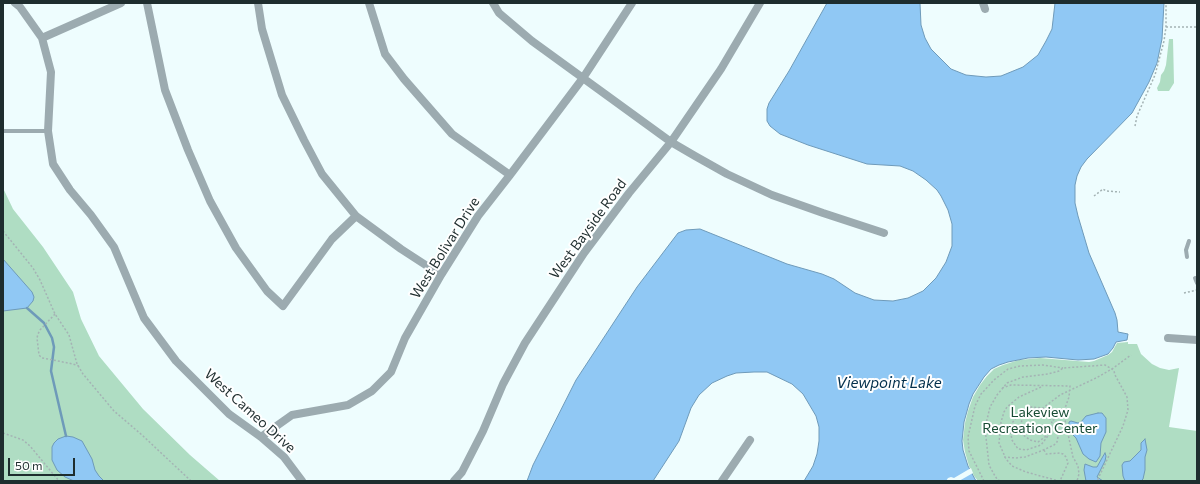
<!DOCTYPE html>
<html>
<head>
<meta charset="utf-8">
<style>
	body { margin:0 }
	#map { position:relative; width:1200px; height:484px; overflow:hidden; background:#eefdfe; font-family:Commissioner,sans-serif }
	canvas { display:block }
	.frame { position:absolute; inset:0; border:4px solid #1e2d2e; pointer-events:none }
	.scale { position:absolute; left:8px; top:458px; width:67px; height:18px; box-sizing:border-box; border:2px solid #1e2d2e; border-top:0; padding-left:5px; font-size:12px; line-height:14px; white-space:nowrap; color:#1e2d2e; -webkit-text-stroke:3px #fff; paint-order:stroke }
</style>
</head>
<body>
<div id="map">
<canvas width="1200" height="484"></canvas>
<div class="frame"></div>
<div class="scale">50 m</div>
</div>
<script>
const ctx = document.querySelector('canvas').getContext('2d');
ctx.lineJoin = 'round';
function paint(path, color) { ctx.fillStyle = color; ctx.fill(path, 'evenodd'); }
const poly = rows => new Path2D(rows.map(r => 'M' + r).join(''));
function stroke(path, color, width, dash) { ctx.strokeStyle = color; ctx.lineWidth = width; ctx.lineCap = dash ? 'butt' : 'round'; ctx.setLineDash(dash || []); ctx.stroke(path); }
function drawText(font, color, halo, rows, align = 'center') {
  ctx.font = font + ' Commissioner,sans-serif'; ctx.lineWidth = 4; ctx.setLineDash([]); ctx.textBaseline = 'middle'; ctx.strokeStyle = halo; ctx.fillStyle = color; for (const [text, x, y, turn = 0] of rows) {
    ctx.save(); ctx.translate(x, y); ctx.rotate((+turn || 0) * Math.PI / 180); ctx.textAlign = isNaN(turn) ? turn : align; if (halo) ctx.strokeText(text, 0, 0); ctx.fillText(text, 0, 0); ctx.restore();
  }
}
paint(poly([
	[1169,39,1173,39,1174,83,1169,91,1158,91,1157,88,1160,82,1161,75,1164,71,1166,65],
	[3,188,13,209,43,247,73,292,81,319,99,356,143,409,190,455,220,481,3,481],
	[1128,342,1128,344,1137,344,1141,354,1152,364,1160,368,1169,370,1179,368,1169,427,1197,431,1197,481,978,481,974,476,969,466,965,452,963,440,965,423,968,411,973,397,980,385,987,376,994,369,1003,365,1019,360,1040,358,1089,362,1094,361,1108,355,1112,352,1117,343]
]), '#afddc3');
const water = poly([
	[827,3,920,3,921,25,925,38,931,49,951,69,966,75,986,77,1001,76,1023,67,1038,55,1046,41,1052,29,1055,3,1164,3,1162,39,1157,63,1149,82,1132,113,1087,159,1081,167,1077,176,1075,185,1075,203,1078,216,1089,253,1115,313,1117,320,1118,332,1128,334,1127,340,1116,342,1113,348,1108,354,1094,359,1078,360,1046,357,1028,358,1008,362,999,365,991,369,984,377,973,394,969,404,964,422,962,441,963,450,968,466,976,481,804,481,813,466,817,454,819,441,819,427,816,416,803,394,792,384,767,372,754,372,736,373,727,376,712,383,699,395,691,408,679,441,653,481,527,481,533,465,576,380,637,287,678,233,686,230,700,229,787,264,822,274,834,279,855,293,874,300,893,301,908,298,923,291,936,278,946,262,952,246,952,224,948,210,941,196,937,190,926,180,913,171,900,166,867,164,808,145,780,134,770,126,767,121,767,109,769,103,789,71,827,3],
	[3,259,32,292,34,297,33,301,27,308,3,311,3,259],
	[1098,413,1102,413,1106,418,1106,432,1101,443,1100,456,1096,462,1089,459,1083,454,1076,438,1070,432,1069,425,1069,422,1071,421,1078,423,1081,422,1086,416,1098,413],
	[66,436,73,437,82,441,92,459,95,470,99,476,104,481,74,481,65,477,57,470,52,460,52,447,54,443,58,439,66,436],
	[1145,439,1147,450,1145,457,1145,470,1143,479,1141,481,1125,481,1123,476,1122,465,1124,462,1130,461,1141,450,1141,443,1145,439],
	[1105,453,1106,456,1105,461,1097,477,1103,481,1086,481,1084,470,1085,464,1093,467,1097,467,1102,458,1105,453]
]);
paint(water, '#90c8f4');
stroke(water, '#6e9ab9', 1);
paint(poly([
	[971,468,973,473,959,481,946,481,948,478,951,477,954,478]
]), '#eefdfe');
stroke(poly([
	[27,308,44,323,52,338,54,347,51,371,66,436]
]), '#6e9ab9', 2.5);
stroke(poly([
	[1166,27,1197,27],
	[1135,126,1137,116,1155,75,1164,41,1166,27,1166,3],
	[1094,196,1103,189,1106,191,1120,192],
	[3,231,33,268,40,280,55,314,69,335,77,364,83,374,114,411,142,435,191,481],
	[1184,293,1197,290],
	[55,314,40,330,38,334,37,338,39,355,42,358,48,359,73,364,79,366],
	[1041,387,1019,397,1007,407,1004,412,1001,422,999,443,1006,459,1012,466,1026,472,1059,481],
	[1002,388,1011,385,1070,386,1069,397,1064,411,1065,420,1073,457,1078,466,1079,474,1077,481],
	[1030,407,1024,414,1022,418,1021,427,1022,434,1030,440,1038,442,1049,434],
	[1043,408,1049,416,1052,423,1051,432,1041,445,1026,450,1018,449,1012,440,1010,428,1012,423,1020,413,1027,408,1032,407,1043,408,1060,395,1096,378,1112,369,1131,355],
	[3,433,23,440,30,446,59,481],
	[1044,450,1046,454,1060,453,1063,454,1066,457,1068,463,1060,481],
	[1004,457,1016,458,1025,457,1041,451,1054,445,1057,442,1059,431,1057,423,1054,420,1050,419],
	[984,481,969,451,968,437,975,406,981,394,994,380,1008,369,1020,366,1043,365,1063,368],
	[1000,481,997,479,995,476,989,465,985,428,990,407,997,395,1007,383,1023,377,1048,374,1059,371,1063,368,1105,365,1112,369,1114,371,1115,375,1127,397,1128,410,1123,426,1097,481]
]), '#a4b3b4', 1.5, [2, 2]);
stroke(poly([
	[3,131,48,131],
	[1187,257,1186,250,1189,241],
	[1195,278,1197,283]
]), '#9cabb0', 4);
stroke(poly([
	[15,3,20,7,42,38,51,72,48,131,53,164,70,190,91,215,114,247,144,318,176,361,229,414,261,437,284,457,302,481],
	[147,3,165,90,188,150,210,201,236,248,267,291,283,306,332,239,356,216],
	[258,3,262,29,282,95,304,140,322,174,356,216,401,249,441,275],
	[369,3,385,54,404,79,452,134,510,175],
	[493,3,499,13,532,41,671,142,695,156,727,174,772,195,823,213,884,233],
	[983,3,985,9],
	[42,38,121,3],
	[1168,338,1197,340],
	[261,437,292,415,348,405,372,391,391,372,405,338,441,275,478,216,510,175,583,78,632,3],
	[454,481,462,472,483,431,503,384,525,343,584,253,629,193,671,142,721,69,760,3],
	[722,481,750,440]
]), '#9cabb0', 8);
drawText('14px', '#1e2d2e', '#fff', [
	["West Bayside Road",588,229,-54],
	["West Bolivar Drive",445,248,-58],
	["West Cameo Drive",250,411,42]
]);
drawText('14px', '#164b33', '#fff', [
	["Lakeview",1040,412],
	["Recreation Center",1040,428]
]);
drawText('italic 15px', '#022f4c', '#fff', [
	["Viewpoint Lake",889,383]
]);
</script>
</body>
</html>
